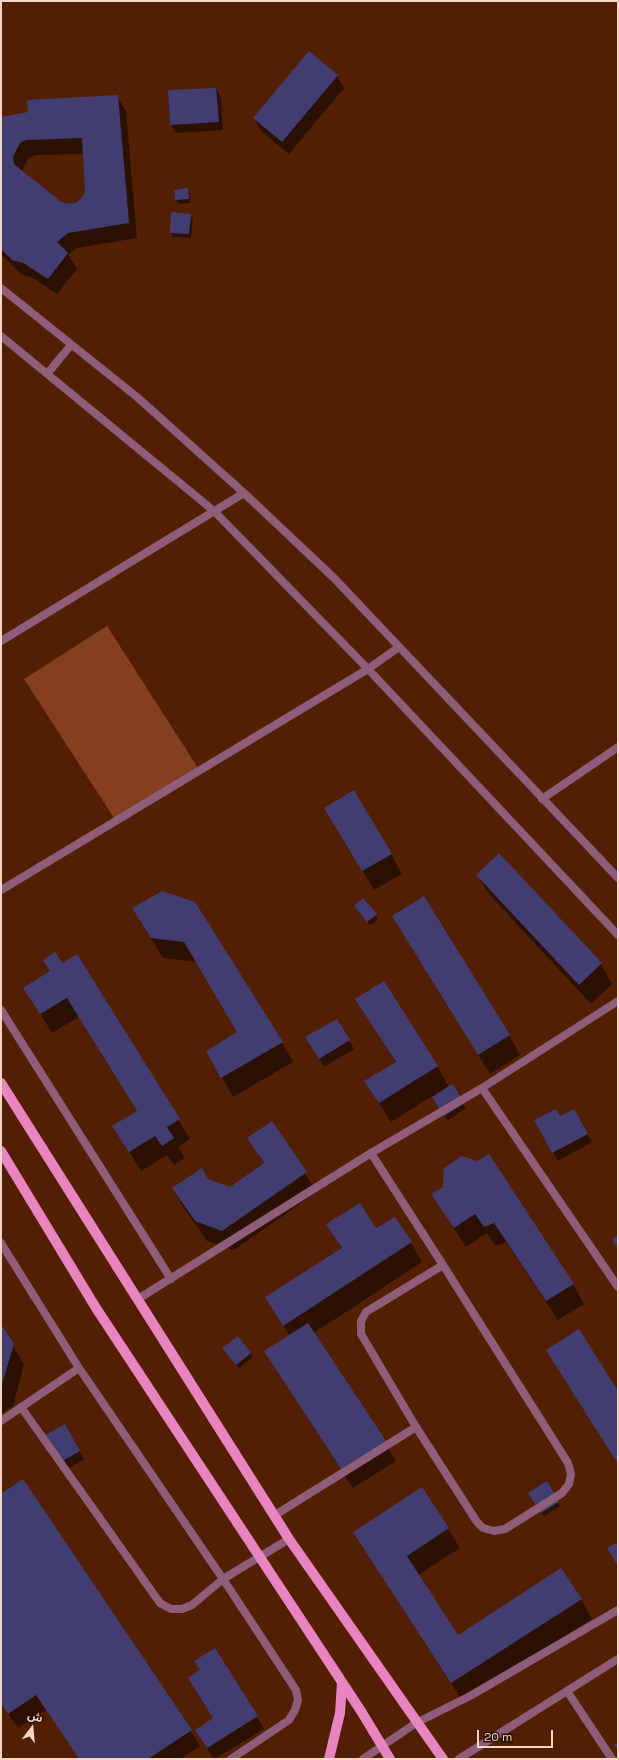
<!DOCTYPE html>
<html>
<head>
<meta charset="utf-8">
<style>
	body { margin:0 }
	#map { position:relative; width:619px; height:1760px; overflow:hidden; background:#531f03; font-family:"Space Grotesk","Noto Sans Arabic",sans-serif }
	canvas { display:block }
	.frame { position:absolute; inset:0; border:2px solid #f6d4c6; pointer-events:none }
	.north { position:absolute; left:12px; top:1708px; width:40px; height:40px; -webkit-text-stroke:3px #291207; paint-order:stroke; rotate:16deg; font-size:11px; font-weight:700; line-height:16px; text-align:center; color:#f6d4c6 }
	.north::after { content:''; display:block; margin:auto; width:14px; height:18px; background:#f6d4c6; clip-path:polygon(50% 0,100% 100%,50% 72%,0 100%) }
	.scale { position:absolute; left:477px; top:1730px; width:76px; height:18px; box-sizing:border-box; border:2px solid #f6d4c6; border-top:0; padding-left:5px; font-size:12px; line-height:14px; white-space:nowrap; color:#f6d4c6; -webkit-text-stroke:3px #291207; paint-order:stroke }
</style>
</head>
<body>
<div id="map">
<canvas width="619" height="1760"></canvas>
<div class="frame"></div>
<div class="north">ش</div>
<div class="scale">20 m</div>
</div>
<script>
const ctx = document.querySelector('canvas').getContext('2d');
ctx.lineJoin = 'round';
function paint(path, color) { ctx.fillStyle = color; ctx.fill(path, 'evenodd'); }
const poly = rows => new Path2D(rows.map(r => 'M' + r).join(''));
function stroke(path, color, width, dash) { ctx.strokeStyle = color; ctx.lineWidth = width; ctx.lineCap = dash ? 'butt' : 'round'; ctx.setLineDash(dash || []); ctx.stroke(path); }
paint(poly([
	[107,626,198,768,116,821,24,679]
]), '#84401e');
paint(poly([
	[337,76,344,88,289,154,261,131,254,118],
	[216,89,221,97,223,130,176,133,171,125],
	[117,96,126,111,137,238,77,248,68,255,77,269,57,294,33,278,22,275,1,254,1,118],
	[83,154,86,192,83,199,70,205,60,203,22,171,28,159,35,155],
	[187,189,190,193,190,203,179,204,176,200],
	[190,215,193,219,191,238,173,237,171,233],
	[337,828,391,854,402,874,374,890],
	[499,855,601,964,612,984,591,1004,489,894,477,875],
	[162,892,282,1042,293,1062,233,1097,207,1052,238,1033,197,962,163,958,133,909],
	[355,907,376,915,378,919,370,925],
	[404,935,509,1035,520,1055,490,1074],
	[77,956,190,1139,178,1147,185,1158,174,1165,167,1155,141,1171,125,1145,137,1111,79,1017,52,1033,36,1007,62,965],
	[357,1000,437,1066,449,1087,466,1108,448,1120,432,1096,391,1122,366,1082,396,1063],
	[337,1020,354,1049,324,1067,307,1038],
	[574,1110,592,1142,558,1161,553,1152,560,1117],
	[272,1122,317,1192,234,1250,207,1241,184,1208,173,1189,208,1180,230,1188,264,1164,248,1138],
	[444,1169,573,1284,584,1304,558,1320,506,1242,496,1246,487,1233,466,1247,432,1194,444,1188],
	[328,1225,376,1230,411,1243,422,1262,314,1333,396,1461,353,1488,265,1352,290,1336,266,1298,342,1249],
	[1,1326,24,1364,13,1406,1,1414],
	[238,1337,253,1357,239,1368,226,1352],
	[65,1425,84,1459,63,1472],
	[546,1483,560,1506,544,1516,530,1493],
	[422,1488,460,1548,418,1575,458,1636,581,1599,592,1619,463,1702,354,1532],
	[1,1495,191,1731,200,1746,180,1759,79,1759,46,1710,18,1728,1,1704],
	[257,1717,264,1729,214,1759,203,1742,214,1719]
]), '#0007');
paint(poly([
	[309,51,338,75,282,142,253,118],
	[216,88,219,122,170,125,168,90],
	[118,95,129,223,68,233,57,242,68,253,48,279,23,263,12,260,1,249,1,117,28,112,27,100],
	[82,138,85,192,82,198,77,202,69,204,61,202,14,164,13,157,20,143,26,140],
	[188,188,189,199,175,200,174,190],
	[171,212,191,214,189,234,170,233],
	[354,790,392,854,362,871,324,808],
	[499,853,602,963,579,985,476,875],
	[162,891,195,902,283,1042,221,1078,206,1051,237,1032,184,942,151,938,132,908],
	[424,896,510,1035,478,1055,392,916],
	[363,898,377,914,367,922,354,906],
	[55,952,62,963,77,954,180,1119,167,1127,174,1138,162,1146,155,1136,129,1152,112,1126,137,1111,67,998,40,1014,23,988,50,971,43,960],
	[384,981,438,1066,379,1103,364,1081,396,1062,355,999],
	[337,1019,350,1040,319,1059,305,1037],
	[452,1084,465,1103,444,1116,432,1097],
	[556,1109,560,1116,574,1109,588,1134,552,1153,534,1120],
	[272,1121,307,1172,222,1231,195,1221,172,1188,202,1168,208,1179,230,1187,264,1163,247,1138],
	[489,1154,574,1284,546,1301,494,1223,484,1227,475,1214,454,1228,431,1194,443,1187,444,1168,462,1156,477,1161],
	[360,1203,376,1228,395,1217,412,1242,283,1326,265,1297,342,1248,326,1224],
	[618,1235,618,1249,612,1239],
	[308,1323,386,1441,341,1469,264,1351],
	[1,1324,14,1344,1,1387],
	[579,1329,618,1391,618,1464,546,1350],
	[238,1336,251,1353,236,1365,222,1348],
	[65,1424,80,1451,57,1464,42,1437],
	[23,1479,192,1730,148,1759,79,1759,36,1695,8,1714,1,1703,1,1494],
	[547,1481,559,1502,541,1513,528,1493],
	[422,1487,449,1528,407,1556,458,1635,561,1568,582,1599,451,1683,353,1532],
	[618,1542,618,1566,607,1548],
	[215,1648,258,1716,207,1748,195,1730,213,1718,188,1678,200,1670,194,1661],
	[618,1742,618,1750,614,1745]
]), '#413d71');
stroke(poly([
	[21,1407,160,1603,171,1609,182,1609,192,1605,223,1579]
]), '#8e5d79', 8);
stroke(poly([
	[1,288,137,397,244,493,334,578,618,878],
	[1,336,214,511,368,669,618,935],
	[47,374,71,345],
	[1,641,244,493],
	[542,799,618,747],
	[1,890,368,669,399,647],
	[1,1010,171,1279],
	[482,1088,618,1287],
	[371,1153,443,1265,568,1463,571,1474,569,1484,562,1493,505,1529,494,1531,483,1528,477,1522,416,1427,361,1334,361,1321,366,1312,443,1265],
	[1,1243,79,1368,223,1579,296,1690,298,1700,295,1710,289,1720,231,1759],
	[138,1299,371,1153,482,1088,618,1001],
	[1,1421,79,1368],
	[275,1515,416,1427],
	[223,1579,289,1539],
	[567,1691,612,1759],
	[363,1759,416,1723,470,1696,618,1610],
	[459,1759,618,1659]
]), '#8e5d79', 8);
stroke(poly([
	[1,1083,289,1539,443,1759],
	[1,1151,96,1308,361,1711,390,1759],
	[329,1759,340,1713,342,1683]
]), '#e884c0', 10);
</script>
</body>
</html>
